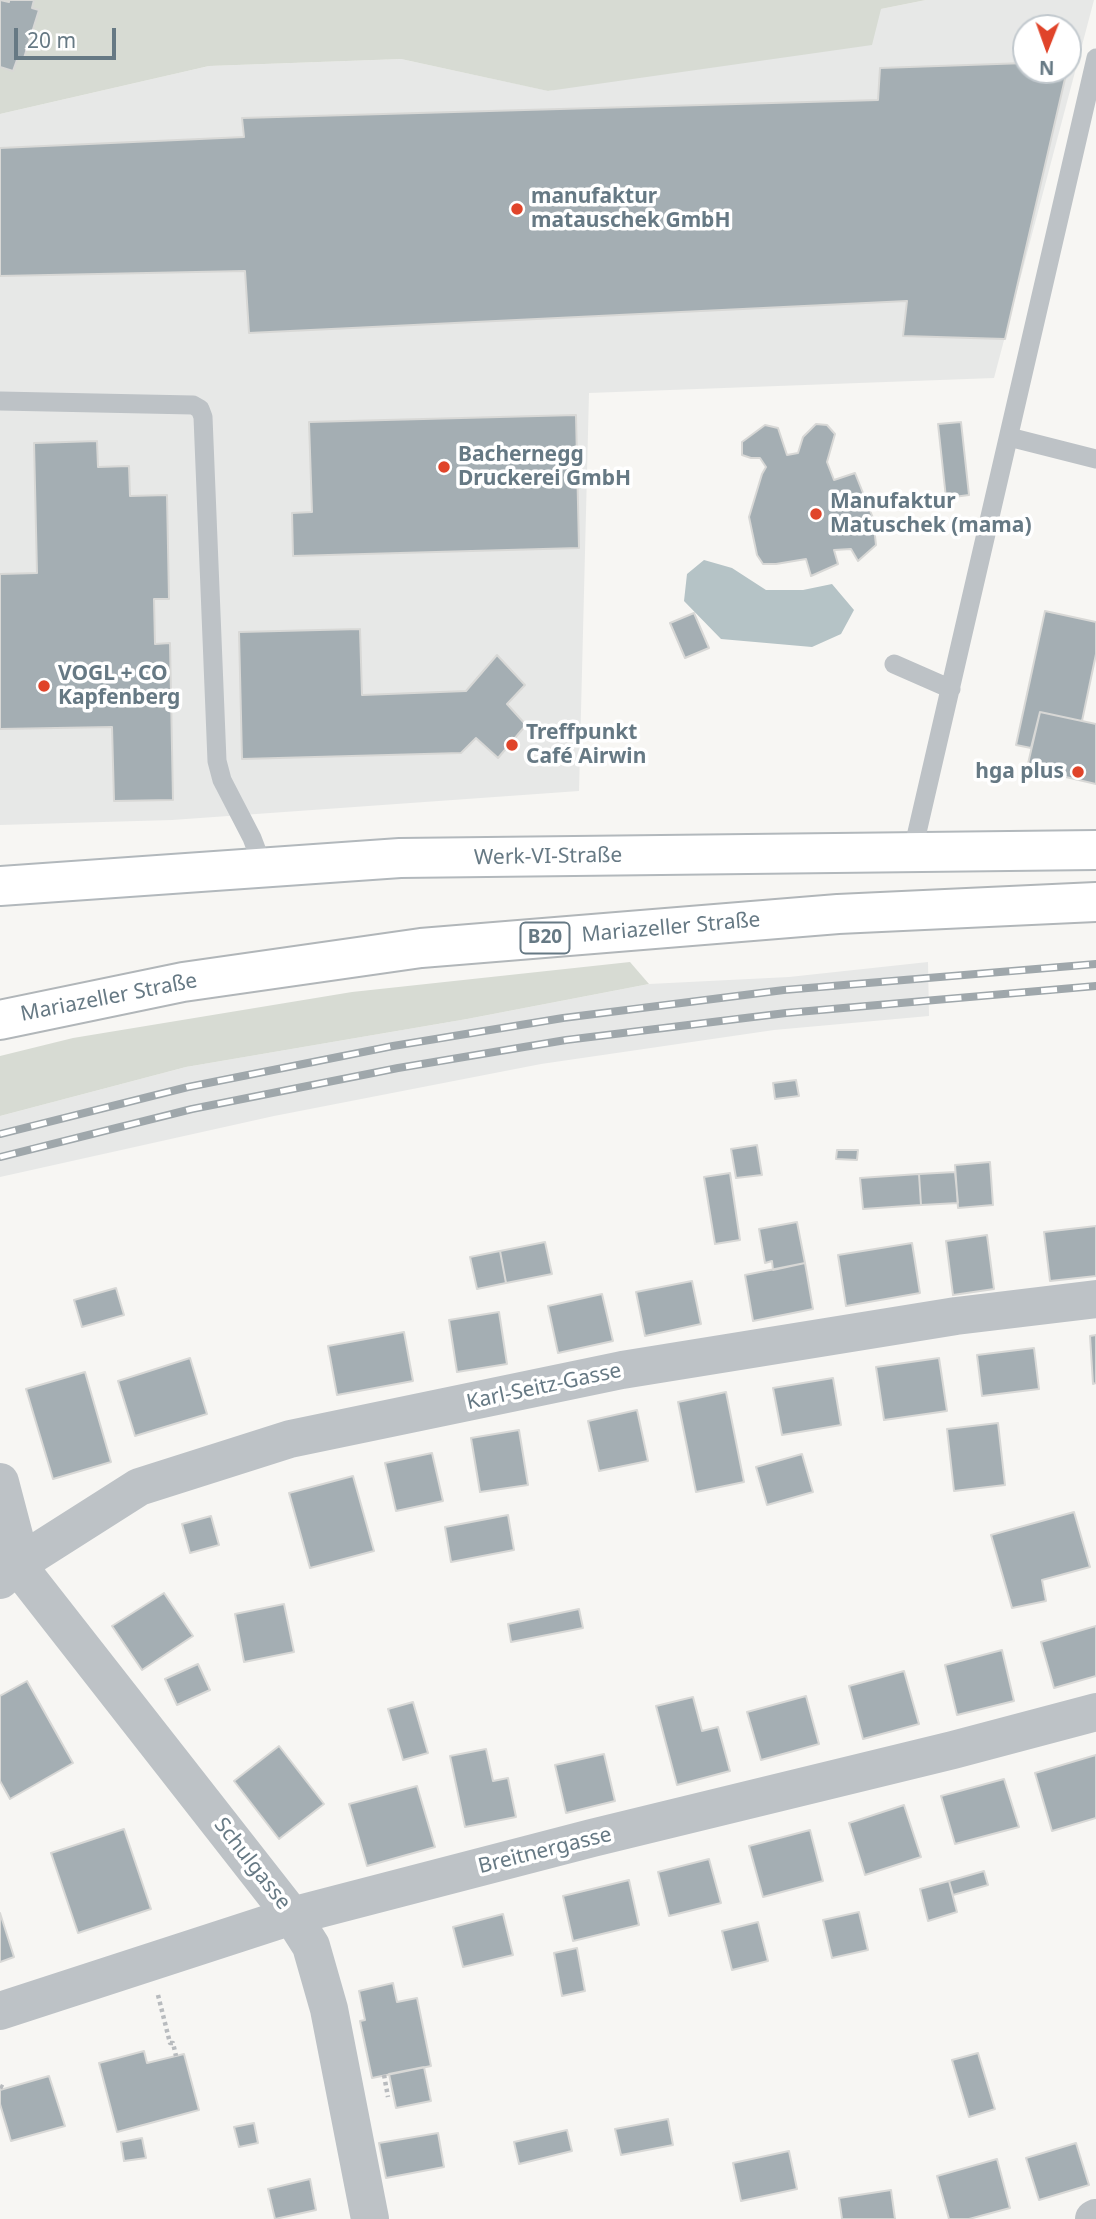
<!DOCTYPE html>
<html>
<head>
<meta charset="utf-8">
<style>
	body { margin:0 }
	#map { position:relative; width:1096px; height:2219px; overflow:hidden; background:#f7f6f3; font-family:"Noto Sans",sans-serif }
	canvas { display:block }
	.north { position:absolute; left:1012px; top:14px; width:70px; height:70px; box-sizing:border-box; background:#fff; border:2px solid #c2c9ce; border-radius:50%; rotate:181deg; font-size:19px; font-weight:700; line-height:28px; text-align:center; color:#667984 }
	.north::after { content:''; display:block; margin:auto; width:24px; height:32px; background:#e0442a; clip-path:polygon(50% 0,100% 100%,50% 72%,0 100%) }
	.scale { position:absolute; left:14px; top:28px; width:102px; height:32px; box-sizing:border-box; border:4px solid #667984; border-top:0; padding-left:9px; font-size:21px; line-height:24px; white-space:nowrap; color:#667984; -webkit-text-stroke:5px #fff; paint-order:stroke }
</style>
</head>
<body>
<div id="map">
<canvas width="1096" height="2219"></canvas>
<div class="north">N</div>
<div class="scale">20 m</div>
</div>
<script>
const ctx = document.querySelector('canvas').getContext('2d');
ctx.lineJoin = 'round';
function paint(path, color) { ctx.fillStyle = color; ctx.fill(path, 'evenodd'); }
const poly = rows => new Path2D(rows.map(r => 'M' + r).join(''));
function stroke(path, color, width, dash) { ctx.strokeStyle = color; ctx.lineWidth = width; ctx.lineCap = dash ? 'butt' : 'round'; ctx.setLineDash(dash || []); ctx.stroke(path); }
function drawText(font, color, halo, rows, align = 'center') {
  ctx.font = font + ' "Noto Sans",sans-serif'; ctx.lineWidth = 7; ctx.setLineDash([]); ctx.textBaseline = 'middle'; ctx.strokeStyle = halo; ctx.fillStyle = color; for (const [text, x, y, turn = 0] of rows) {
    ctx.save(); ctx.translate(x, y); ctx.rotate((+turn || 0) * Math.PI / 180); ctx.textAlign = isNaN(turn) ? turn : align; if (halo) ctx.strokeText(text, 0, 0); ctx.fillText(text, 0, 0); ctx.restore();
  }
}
paint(poly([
	[926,0,1094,0,994,378,589,393,579,791,172,820,0,825,0,114,209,66,401,59,549,91,881,9],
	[1026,28,1068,28,1068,70,1026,70],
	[928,962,929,1016,774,1030,541,1064,274,1116,0,1177,0,1116,186,1067,467,1019,649,984,789,977]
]), '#e7e8e7');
paint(poly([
	[0,0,926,0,881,9,872,45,548,91,401,59,209,66,0,114],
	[630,962,649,984,467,1019,186,1067,0,1116,0,1056,73,1038,352,992]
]), '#d7dbd3');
paint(poly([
	[704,560,732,568,766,590,803,590,832,584,854,610,841,634,812,647,721,639,684,601,687,574]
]), '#b5c3c6');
const building = poly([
	[0,0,9,2,9,0,34,0,32,8,39,10,24,58,18,57,13,71,0,67,0,0],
	[1026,63,1026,70,1067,70,1005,339,903,336,907,301,249,333,245,271,0,276,0,148,244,137,242,118,878,100,880,68,1026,63],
	[576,415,579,548,293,556,292,513,312,512,309,422,576,415],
	[961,422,969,495,946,498,938,424,961,422],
	[816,424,827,425,835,434,827,462,834,480,855,473,873,518,876,545,858,561,851,549,834,550,838,564,811,576,806,559,776,564,763,564,757,555,749,517,762,474,766,467,760,458,751,458,742,455,742,442,765,425,778,428,787,455,798,453,803,437,816,424],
	[97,441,98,467,129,466,130,496,167,495,169,599,154,599,155,644,170,643,173,800,114,801,112,727,0,729,0,574,37,573,34,443,97,441],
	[1045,611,1096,622,1096,654,1082,721,1040,712,1031,748,1016,745,1045,611],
	[694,613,709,648,685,658,670,623,694,613],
	[360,629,362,695,466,691,497,655,525,685,507,704,526,725,498,758,476,738,461,753,242,759,239,632,360,629],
	[1040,712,1096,724,1096,784,1027,768,1040,712],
	[796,1080,799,1096,775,1099,773,1083,796,1080],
	[757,1145,762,1175,736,1178,731,1149,757,1145],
	[837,1150,858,1150,857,1160,836,1159,837,1150],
	[990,1162,993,1205,958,1208,955,1165,990,1162],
	[955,1172,958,1203,921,1205,919,1174,955,1172],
	[730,1173,740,1240,715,1244,704,1177,730,1173],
	[919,1174,921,1205,863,1209,860,1178,919,1174],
	[797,1222,805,1263,773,1270,772,1261,765,1263,759,1229,797,1222],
	[1096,1226,1096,1276,1050,1281,1044,1232,1096,1226],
	[987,1235,994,1289,953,1295,946,1241,987,1235],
	[545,1242,552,1274,506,1283,500,1251,545,1242],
	[912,1243,920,1293,846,1306,838,1255,912,1243],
	[500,1251,506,1283,477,1289,470,1257,500,1251],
	[805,1263,813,1309,753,1321,745,1275,805,1263],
	[692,1281,701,1324,645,1336,636,1292,692,1281],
	[116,1288,124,1315,82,1327,74,1300,116,1288],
	[602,1294,613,1341,558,1353,548,1306,602,1294],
	[499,1312,507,1364,457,1372,449,1320,499,1312],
	[404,1332,413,1381,337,1395,328,1346,404,1332],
	[1096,1335,1096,1383,1093,1384,1090,1336,1096,1335],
	[1034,1348,1039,1389,982,1396,977,1355,1034,1348],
	[190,1358,207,1414,135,1436,118,1381,190,1358],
	[939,1358,947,1411,884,1420,876,1367,939,1358],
	[85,1372,111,1462,53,1479,26,1389,85,1372],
	[833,1378,841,1425,782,1435,773,1388,833,1378],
	[726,1392,744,1482,696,1492,678,1402,726,1392],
	[637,1410,648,1461,599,1471,588,1421,637,1410],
	[998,1423,1005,1485,954,1491,947,1429,998,1423],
	[519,1430,528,1485,480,1492,471,1438,519,1430],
	[432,1453,443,1501,396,1511,385,1463,432,1453],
	[802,1454,813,1492,767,1505,756,1467,802,1454],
	[353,1476,374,1551,310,1568,289,1493,353,1476],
	[1074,1512,1090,1567,1042,1580,1046,1601,1012,1608,991,1535,1074,1512],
	[508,1515,514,1550,451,1562,445,1527,508,1515],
	[211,1516,219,1545,190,1553,182,1524,211,1516],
	[164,1593,193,1636,142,1670,112,1626,164,1593],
	[284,1604,294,1652,244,1662,235,1614,284,1604],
	[579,1609,583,1628,511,1642,508,1624,579,1609],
	[1096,1626,1096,1676,1054,1688,1041,1642,1096,1626],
	[1002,1650,1014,1701,957,1715,945,1665,1002,1650],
	[198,1664,210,1690,177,1705,165,1679,198,1664],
	[904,1671,919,1724,863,1739,849,1686,904,1671],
	[27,1681,73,1763,10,1799,0,1781,0,1696,27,1681],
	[806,1696,819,1744,761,1760,747,1712,806,1696],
	[693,1697,702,1731,718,1727,730,1771,677,1785,656,1706,693,1697],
	[413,1702,428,1753,403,1760,388,1709,413,1702],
	[279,1746,324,1804,279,1839,234,1781,279,1746],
	[486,1749,493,1781,508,1778,516,1817,465,1827,450,1756,486,1749],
	[604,1754,615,1801,566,1813,555,1765,604,1754],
	[1096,1755,1096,1818,1052,1831,1035,1773,1096,1755],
	[1004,1779,1019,1827,955,1844,941,1796,1004,1779],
	[417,1786,435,1847,367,1866,349,1804,417,1786],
	[904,1805,921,1857,865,1875,849,1823,904,1805],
	[124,1829,151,1909,78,1933,51,1853,124,1829],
	[810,1830,823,1881,763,1897,749,1846,810,1830],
	[709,1859,721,1903,669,1916,658,1872,709,1859],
	[984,1871,988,1885,953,1895,949,1881,984,1871],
	[629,1880,639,1925,573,1941,563,1896,629,1880],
	[949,1881,957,1912,928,1921,920,1889,949,1881],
	[859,1912,868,1950,832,1958,823,1920,859,1912],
	[0,1913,14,1957,0,1962,0,1913],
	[503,1914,513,1955,463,1967,453,1927,503,1914],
	[758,1922,768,1961,732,1970,722,1931,758,1922],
	[577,1948,585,1991,562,1996,554,1953,577,1948],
	[393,1983,397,2002,417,1998,431,2066,372,2078,360,2021,365,2020,359,1991,393,1983],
	[144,2051,147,2063,184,2054,199,2110,117,2132,99,2063,144,2051],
	[978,2053,995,2109,969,2117,952,2060,978,2053],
	[424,2067,431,2101,396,2108,389,2074,424,2067],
	[49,2076,65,2126,11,2141,0,2104,0,2090,49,2076],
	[668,2119,673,2145,621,2155,615,2129,668,2119],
	[254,2123,258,2143,239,2147,234,2127,254,2123],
	[567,2130,572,2151,519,2164,514,2142,567,2130],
	[438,2133,444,2167,386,2178,379,2143,438,2133],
	[142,2138,146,2158,124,2161,121,2142,142,2138],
	[1076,2143,1089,2185,1039,2200,1026,2158,1076,2143],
	[789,2151,797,2189,741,2201,733,2163,789,2151],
	[997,2159,1010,2208,969,2219,949,2219,937,2176,997,2159],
	[310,2179,316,2210,275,2219,268,2189,310,2179],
	[891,2190,895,2219,842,2219,839,2198,891,2190]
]);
paint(building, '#a4aeb3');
stroke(building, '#d8d8d6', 2);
const secondary = poly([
	[0,886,400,858,1096,850]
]);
const highway = poly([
	[0,1020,183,982,421,948,838,914,1096,902]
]);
stroke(secondary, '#b2b8bc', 42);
stroke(highway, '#b1b6b9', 42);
stroke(poly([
	[158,1995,170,2043,173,2043,176,2056],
	[384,2075,388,2097],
	[0,2086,4,2088]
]), '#b8bbbe', 4.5, [3.5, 3.5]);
stroke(poly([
	[0,401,193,405,200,409,203,417,217,761,222,780,252,838,263,867],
	[1009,437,1096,459],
	[894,664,951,689],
	[912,854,1096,58]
]), '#bdc2c6', 19);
stroke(poly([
	[0,1482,21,1562,29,1580,292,1916,311,1946,329,2009,370,2219],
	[0,1580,21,1562,139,1487,290,1439,622,1370,956,1316,1096,1299],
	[0,2011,292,1916,592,1838,953,1750,1096,1712],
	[1094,2219,1096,2218]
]), '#bdc2c6', 38);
stroke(secondary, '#fff', 38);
stroke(highway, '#fff', 38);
const rail = poly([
	[0,1134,188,1087,393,1046,563,1018,784,990,1096,964],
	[0,1157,192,1109,398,1068,566,1040,786,1013,1096,986]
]);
stroke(rail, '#9fa7ab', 8);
stroke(rail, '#fff', 5, [16]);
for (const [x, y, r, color] of [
	[517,209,7,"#e0442a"],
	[444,467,7,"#e0442a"],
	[816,514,7,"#e0442a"],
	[44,686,7,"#e0442a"],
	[512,745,7,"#e0442a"],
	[1078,772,7,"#e0442a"]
]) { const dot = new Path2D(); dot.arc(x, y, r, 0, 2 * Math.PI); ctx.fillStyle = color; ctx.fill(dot); stroke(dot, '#fff', 2.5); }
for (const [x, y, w] of [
	[545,938,49]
]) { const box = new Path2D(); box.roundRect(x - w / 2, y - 15.5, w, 31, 5); ctx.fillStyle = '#fff'; ctx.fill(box); stroke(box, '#667984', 2); }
drawText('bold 19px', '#667984', null, [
	["B20",545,938]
]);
drawText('bold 21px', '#667984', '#fff', [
	["manufaktur",531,197],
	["matauschek GmbH",531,221],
	["Bachernegg",458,455],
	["Druckerei GmbH",458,479],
	["Manufaktur",830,502],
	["Matuschek (mama)",830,526],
	["VOGL + CO",58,674],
	["Kapfenberg",58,698],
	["Treffpunkt",526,733],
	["Café Airwin",526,757],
	["hga plus",1064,772,"right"]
], 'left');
drawText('21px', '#667984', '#fff', [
	["Werk-VI-Straße",548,857,-1],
	["Mariazeller Straße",671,928,-5],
	["Mariazeller Straße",109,998,-11],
	["Karl-Seitz-Gasse",544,1387,-12],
	["Breitnergasse",545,1851,-14],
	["Schulgasse",252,1864,52]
]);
</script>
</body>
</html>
